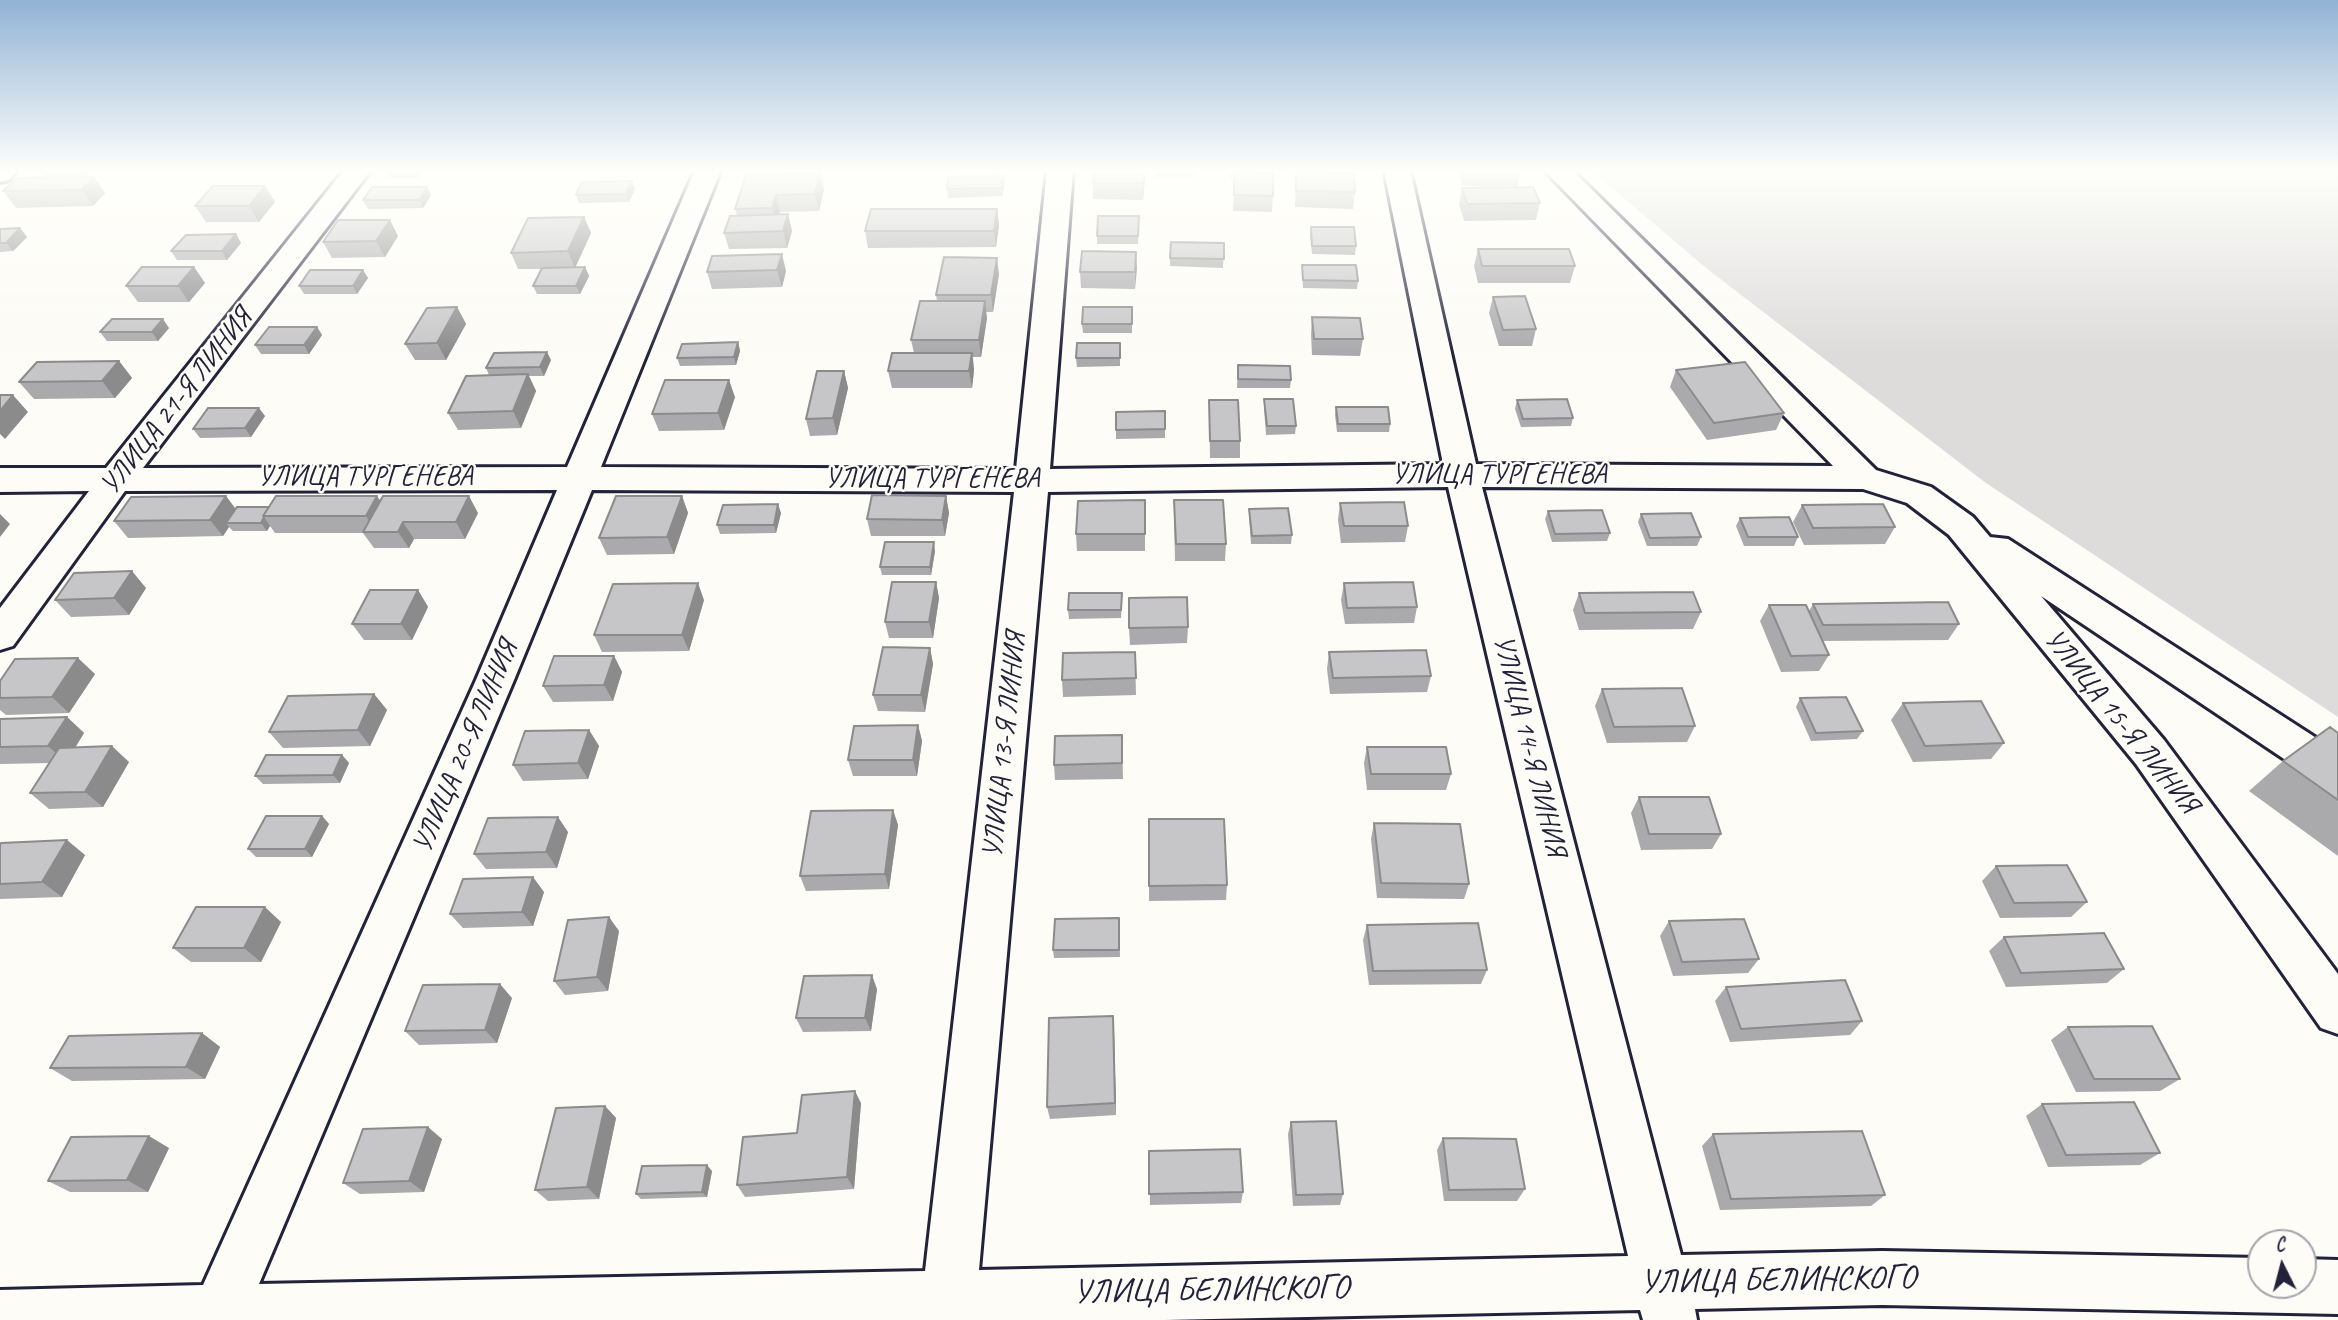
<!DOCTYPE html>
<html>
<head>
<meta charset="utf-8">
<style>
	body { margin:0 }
	#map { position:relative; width:2338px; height:1320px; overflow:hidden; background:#fdfcf7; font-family:Caveat,sans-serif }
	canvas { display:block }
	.north { position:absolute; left:2247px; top:1229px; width:70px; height:70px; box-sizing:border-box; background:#fdfcf7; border:2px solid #a5a5ac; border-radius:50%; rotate:354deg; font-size:19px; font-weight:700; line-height:28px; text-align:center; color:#22223b }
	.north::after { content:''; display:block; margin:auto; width:24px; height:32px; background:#22223b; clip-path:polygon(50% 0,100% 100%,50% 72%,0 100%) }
</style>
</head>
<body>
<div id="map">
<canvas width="2338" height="1320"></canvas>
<div class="north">С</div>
</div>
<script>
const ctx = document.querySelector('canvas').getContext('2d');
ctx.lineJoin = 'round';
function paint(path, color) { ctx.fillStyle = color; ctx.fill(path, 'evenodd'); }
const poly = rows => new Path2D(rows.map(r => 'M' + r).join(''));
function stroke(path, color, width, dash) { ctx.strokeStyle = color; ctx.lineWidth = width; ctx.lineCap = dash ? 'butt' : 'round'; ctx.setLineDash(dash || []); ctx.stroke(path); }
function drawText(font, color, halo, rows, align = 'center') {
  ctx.font = font + ' Caveat,sans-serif'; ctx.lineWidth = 5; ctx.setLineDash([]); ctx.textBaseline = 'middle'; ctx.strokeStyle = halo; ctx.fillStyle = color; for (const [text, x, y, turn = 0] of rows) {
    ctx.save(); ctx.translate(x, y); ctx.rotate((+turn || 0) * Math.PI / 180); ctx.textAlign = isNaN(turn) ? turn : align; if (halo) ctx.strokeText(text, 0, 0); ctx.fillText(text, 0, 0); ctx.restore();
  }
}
paint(poly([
	[1591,170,2338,170,2338,717,1986,483,1706,268]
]), '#dddcdb');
const minor = poly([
	[0,170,17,170,9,180,0,182,0,170],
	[344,170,371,170,143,468,567,467,695,170,721,170,601,467,1016,469,1047,170,1073,170,1050,469,1443,464,1384,170,1410,170,1476,464,1833,466,1544,170,1572,170,1876,470,1931,487,1973,517,1990,537,2008,539,2338,752,2338,790,2323,785,2041,596,2164,740,2338,974,2338,1034,2321,1028,2136,764,1949,535,1907,503,1863,489,1482,487,1681,1255,1882,1251,2261,1258,2261,1285,2303,1285,2303,1259,2338,1260,2338,1314,1882,1305,1695,1309,1697,1320,1643,1320,1640,1310,1165,1320,0,1320,0,1290,203,1285,476,680,557,490,125,491,13,646,0,650,0,608,89,491,0,492,0,468,106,468,344,170],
	[1448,487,1628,1256,979,1270,1048,492,1448,487],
	[592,490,1014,492,925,1271,259,1284,514,680,592,490]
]);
stroke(minor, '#22223b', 6);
paint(minor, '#fdfcf7');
paint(poly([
	[39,170,91,170,84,177,94,177,105,193,93,206,16,208,3,191,45,178],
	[386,170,423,170,417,178,390,178],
	[930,170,981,170,980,171],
	[1094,170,1145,170,1143,200,1093,199,1093,183],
	[1156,170,1194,170,1194,177,1156,177],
	[1230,170,1268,170,1273,196,1272,212,1233,211,1234,179,1230,179],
	[1458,170,1521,170,1517,186,1462,186],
	[1296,172,1355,192,1353,209,1295,207],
	[746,175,824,189,819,211,780,212,779,215,788,214,792,231,787,248,729,249,724,233,737,215,735,209],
	[1004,184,1003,196,948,198,947,189],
	[265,186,275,202,259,222,206,222,195,206],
	[427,187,431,195,423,208,368,209,363,200],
	[1462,188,1540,203,1536,220,1464,221,1459,204],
	[635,189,629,202,579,203,576,195],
	[997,209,999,225,996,247,868,248,865,231],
	[1139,216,1138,244,1097,244,1097,236],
	[584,217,591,233,575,268,585,267,589,276,580,294,537,294,533,286,542,269,518,269,511,253],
	[1311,227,1356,246,1355,255,1312,254,1310,235],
	[20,228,27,237,13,251,0,252,0,229],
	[236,234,241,243,227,260,177,260,171,251],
	[398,236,385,257,332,258,323,242],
	[1224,243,1223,268,1170,266,1170,258],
	[1478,249,1575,266,1570,283,1478,283,1474,266],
	[1136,252,1135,289,1081,288,1080,272],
	[712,256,786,271,782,287,712,289,707,272],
	[1302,265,1358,281,1357,289,1303,288],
	[194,267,205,283,189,302,138,302,126,286],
	[363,270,368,278,357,294,304,294,299,286],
	[999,274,993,312,986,312,987,318,981,357,973,357,974,370,972,388,892,388,888,371,914,353,911,340,937,301,936,295],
	[1493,297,1536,329,1532,346,1499,346,1489,313],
	[457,307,466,324,446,360,415,360,405,344],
	[1132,307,1132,333,1083,333,1082,324],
	[1312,317,1363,339,1360,356,1312,355,1311,334],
	[317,327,322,335,309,354,261,354,255,345],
	[169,328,158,341,107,341,100,332],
	[738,342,740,351,736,365,680,366,677,358],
	[1120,343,1120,366,1077,367,1076,358],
	[551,360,544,376,529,376,536,391,521,428,458,430,448,413,489,375,486,368],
	[119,361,132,378,115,398,34,399,19,382],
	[1238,365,1291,380,1290,388,1237,388],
	[1676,370,1784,413,1776,430,1707,440,1670,387],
	[844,371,848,388,837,435,810,436,806,419],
	[735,397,724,430,659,431,652,414],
	[1264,399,1296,426,1295,434,1266,435,1264,408],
	[1209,400,1240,441,1240,458,1210,458],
	[1517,400,1573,418,1571,426,1521,427,1515,409],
	[1336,407,1390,424,1389,432,1337,432,1335,415],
	[1165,411,1165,438,1116,439,1116,412],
	[265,416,251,437,200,438,193,429],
	[226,496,236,509,269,507,377,496,380,501,478,513,465,539,414,539,409,548,374,548,363,533,275,533,270,526,267,531,233,531,229,527,223,536,128,538,114,521],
	[682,496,688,513,674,554,607,555,599,538],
	[946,496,949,513,945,536,871,536,867,519],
	[1145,500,1145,551,1077,551,1076,534],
	[1340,503,1408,526,1405,542,1341,543,1338,520],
	[1802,505,1895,527,1885,544,1804,545,1793,522],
	[1249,509,1292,535,1291,544,1251,544,1249,517],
	[1548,511,1610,533,1607,541,1552,542,1545,519],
	[781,513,776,533,720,534,717,525],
	[1641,514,1701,537,1697,546,1647,546,1638,522],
	[1174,517,1226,544,1225,561,1175,561],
	[1740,518,1798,537,1794,546,1744,546,1736,526],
	[935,551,931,575,882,575,880,567],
	[936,582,939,598,933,638,889,638,885,622],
	[1344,583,1417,607,1414,623,1345,624,1341,600],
	[146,588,129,615,71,617,55,600],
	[418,590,428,607,412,640,364,640,352,624],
	[1579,593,1701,612,1693,629,1579,630,1573,610],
	[704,600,689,651,602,652,594,635],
	[1122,602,1121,618,1069,619,1068,610],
	[1813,604,1959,624,1948,640,1822,641,1829,655,1819,671,1781,672,1760,621,1769,605,1809,611],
	[1188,627,1187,643,1130,645,1129,628],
	[930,648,933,664,925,712,878,711,873,695],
	[1135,652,1136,695,1063,697,1062,680],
	[1329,652,1431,676,1427,692,1330,694,1327,669],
	[614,656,622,672,613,701,553,702,543,686],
	[95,674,69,713,6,715,0,710,0,681],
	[1602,689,1695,726,1687,742,1607,743,1595,706],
	[374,694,387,710,370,746,283,748,269,732],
	[1800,698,1863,731,1857,739,1811,741,1796,707],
	[1903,703,2004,743,1991,759,1913,762,1891,720],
	[67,717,84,733,75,748,129,762,103,807,49,809,30,793,50,763,0,764,0,719],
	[918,725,922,741,917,776,853,776,848,760],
	[589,730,599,746,588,779,523,781,513,765],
	[2338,733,2338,856,2249,791,2283,761],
	[1122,735,1123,779,1055,780,1054,765],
	[1367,747,1451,774,1446,790,1367,790,1364,763],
	[342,755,349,763,340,783,263,784,255,776],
	[1639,797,1721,834,1712,849,1641,850,1631,813],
	[893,810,898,825,889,889,806,891,800,876],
	[322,816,329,824,312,857,256,857,248,849],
	[1374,823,1469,884,1464,899,1377,898,1371,839],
	[568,832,557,868,486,869,474,854],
	[0,845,85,855,62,897,0,899],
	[1996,866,2087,902,2071,917,2000,918,1982,881],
	[1227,885,1226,900,1149,901,1149,886],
	[544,892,533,926,463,928,450,914],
	[1119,918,1120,957,1054,958,1053,950],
	[1669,921,1759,959,1748,973,1673,976,1660,936],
	[281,922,261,962,191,962,173,948],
	[1367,925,1487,970,1481,984,1369,985,1363,940],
	[619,931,608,991,565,995,554,981],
	[2004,937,2124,969,2107,983,2006,987,1989,951],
	[1726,987,1862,1021,1850,1035,1730,1042,1715,1001],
	[877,989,871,1031,803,1032,796,1018],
	[512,998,497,1043,419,1045,405,1031],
	[2068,1027,2180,1079,2160,1091,2076,1092,2051,1040],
	[1114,1029,1116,1115,1050,1119,1047,1107],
	[202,1033,220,1047,205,1079,72,1081,50,1068],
	[861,1103,854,1189,745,1197,737,1185],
	[2042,1104,2160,1153,2140,1165,2048,1167,2026,1116],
	[605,1106,616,1118,599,1199,548,1201,535,1190],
	[1291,1122,1343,1194,1340,1205,1293,1206,1288,1134],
	[1713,1134,1885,1195,1871,1206,1720,1210,1702,1146],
	[1443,1138,1525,1189,1517,1201,1444,1201,1437,1150],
	[442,1139,424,1192,360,1194,343,1183],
	[169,1148,148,1192,70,1192,48,1181],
	[1149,1151,1243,1192,1241,1203,1150,1205],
	[712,1171,707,1197,641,1199,636,1194]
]), '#aaaaac');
paint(poly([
	[76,170,91,170,82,179],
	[413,170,423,170,417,178],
	[1144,170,1145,180,1143,200,1143,183],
	[820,173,824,189,819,211,815,194],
	[94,177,105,193,93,206,82,190],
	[632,181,635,189,629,202,626,194],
	[265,186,275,202,259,222,249,206],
	[427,187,431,195,423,208,419,200],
	[776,195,780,212,777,224,772,208],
	[997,209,999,225,996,247,994,231],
	[788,214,792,231,787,248,783,231],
	[584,217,591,233,575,268,568,251],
	[390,220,398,236,385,257,376,241],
	[20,228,27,237,13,251,6,243],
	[236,234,241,243,227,260,222,251],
	[1136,252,1137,269,1135,289,1135,272],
	[782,254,786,271,782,287,777,270],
	[997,258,999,274,993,312,991,295],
	[194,267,205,283,189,302,178,286],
	[585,267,589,276,580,294,576,286],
	[363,270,368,278,357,294,353,286],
	[985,301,987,318,981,357,979,340],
	[457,307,466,324,446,360,437,343],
	[163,319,169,328,158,341,152,332],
	[317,327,322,335,309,354,304,345],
	[738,342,740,351,736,365,734,357],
	[547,352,551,360,544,376,540,367],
	[972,353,974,370,972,388,969,371],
	[119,361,132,378,115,398,102,381],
	[844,371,848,388,837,435,833,418],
	[528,374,536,391,521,428,513,411],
	[729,380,735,397,724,430,718,413],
	[13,395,28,412,5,439,0,434,0,411],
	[259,408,265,416,251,437,245,428],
	[226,496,238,513,226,523,229,527,223,536,210,520],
	[377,496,388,512,377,533,366,516],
	[469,496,478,513,465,539,456,522],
	[682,496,688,513,674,554,667,537],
	[946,496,949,513,945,536,942,520],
	[778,504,781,513,776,533,774,525],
	[0,514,10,524,0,537],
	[264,517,270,526,267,531,261,523],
	[403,522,414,539,409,548,398,532],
	[934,542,935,551,931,575,930,567],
	[132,571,146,588,129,615,114,598],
	[936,582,939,598,933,638,929,622],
	[698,583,704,600,689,651,682,635],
	[418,590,428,607,412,640,401,624],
	[930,648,933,664,925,712,921,695],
	[614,656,622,672,613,701,604,685],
	[78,658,95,674,69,713,52,697],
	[374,694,387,710,370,746,358,730],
	[67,717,84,733,66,762,48,746],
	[918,725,922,741,917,776,913,760],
	[589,730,599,746,588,779,578,763],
	[112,746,129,762,103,807,85,792],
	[342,755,349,763,340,783,333,775],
	[893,810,898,825,889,889,885,874],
	[322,816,329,824,312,857,305,849],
	[558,817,568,832,557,868,546,852],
	[67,840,85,855,62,897,42,882],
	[533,877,544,892,533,926,522,912],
	[265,907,281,922,261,962,244,948],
	[609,917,619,931,608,991,597,977],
	[872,975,877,989,871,1031,865,1018],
	[500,984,512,998,497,1043,485,1030],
	[1113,1016,1114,1029,1116,1115,1115,1103],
	[202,1033,220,1047,205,1079,186,1067],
	[855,1091,861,1103,854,1189,847,1177],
	[605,1106,616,1118,599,1199,587,1187],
	[428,1127,442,1139,424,1192,409,1181],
	[149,1136,169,1148,148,1192,127,1180],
	[707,1165,712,1171,707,1197,702,1192]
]), '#8b8b8c');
const building = poly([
	[1094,170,1144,170,1143,183,1093,183,1094,170],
	[1234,172,1273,173,1273,196,1234,195,1234,172],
	[1296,172,1354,173,1355,192,1296,191,1296,172],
	[820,173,815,194,776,195,772,208,735,209,746,175,820,173],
	[1003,176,1003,188,947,189,948,177,1003,176],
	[94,177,82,190,3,191,17,178,94,177],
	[632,181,626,194,576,195,582,182,632,181],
	[213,186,265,186,249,206,195,206,213,186],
	[372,187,427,187,419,200,363,200,372,187],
	[1533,187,1540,203,1467,204,1462,188,1533,187],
	[871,209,997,209,994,231,865,231,871,209],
	[788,214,783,231,724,233,730,216,788,214],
	[1098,216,1139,216,1138,236,1097,236,1098,216],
	[584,217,568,251,511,253,528,218,584,217],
	[338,220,390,220,376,241,323,242,338,220],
	[1311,227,1354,227,1356,246,1312,246,1311,227],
	[20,228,6,243,0,243,0,229,20,228],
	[236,234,222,251,171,251,186,235,236,234],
	[1171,242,1224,243,1224,259,1170,258,1171,242],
	[1478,249,1569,249,1575,266,1482,266,1478,249],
	[1082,251,1136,252,1135,272,1080,272,1082,251],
	[782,254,777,270,707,272,712,256,782,254],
	[944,257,997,258,991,295,936,295,944,257],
	[1302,265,1356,265,1358,281,1303,280,1302,265],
	[142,267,194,267,178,286,126,286,142,267],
	[585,267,576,286,533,286,542,268,585,267],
	[310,270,363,270,353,286,299,286,310,270],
	[1525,296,1536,329,1503,330,1493,297,1525,296],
	[920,301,985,301,979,340,911,340,920,301],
	[457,307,437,343,405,344,427,308,457,307],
	[1083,307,1132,307,1132,324,1082,324,1083,307],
	[1312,317,1360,318,1363,339,1314,339,1312,317],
	[112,319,163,319,152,332,100,332,112,319],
	[269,327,317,327,304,345,255,345,269,327],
	[738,342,734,357,677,358,682,344,738,342],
	[1077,343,1120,343,1120,358,1076,358,1077,343],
	[547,352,540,367,486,368,494,353,547,352],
	[892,353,972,353,969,371,888,371,892,353],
	[119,361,102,381,19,382,37,362,119,361],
	[1745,362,1784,413,1714,423,1676,370,1745,362],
	[1238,365,1290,366,1291,380,1238,379,1238,365],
	[817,371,844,371,833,418,806,419,817,371],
	[528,374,513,411,448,413,466,376,528,374],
	[665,380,729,380,718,413,652,414,665,380],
	[0,395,13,395,0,411,0,395],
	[1264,399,1293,399,1296,426,1267,426,1264,399],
	[1567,399,1573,418,1523,419,1517,400,1567,399],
	[1209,400,1238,400,1240,441,1210,441,1209,400],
	[1336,407,1388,407,1390,424,1338,424,1336,407],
	[208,408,259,408,245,428,193,429,208,408],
	[1165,411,1165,429,1116,430,1116,412,1165,411],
	[872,495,946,496,942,520,867,519,872,495],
	[226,496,210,520,114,521,131,497,226,496],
	[276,496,377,496,366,516,263,516,276,496],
	[383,496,469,496,456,522,403,522,398,532,363,532,383,496],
	[616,496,682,496,667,537,599,538,616,496],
	[1145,500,1145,534,1076,534,1078,501,1145,500],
	[1174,500,1223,500,1226,544,1176,544,1174,500],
	[1404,502,1408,526,1344,526,1340,503,1404,502],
	[778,504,774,525,717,525,723,505,778,504],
	[1883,504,1895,527,1813,528,1802,505,1883,504],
	[237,507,269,507,263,516,264,517,261,523,226,523,237,507],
	[1288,508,1292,535,1252,536,1249,509,1288,508],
	[1602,510,1610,533,1555,534,1548,511,1602,510],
	[1691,513,1701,537,1650,538,1641,514,1691,513],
	[1789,517,1798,537,1748,537,1740,518,1789,517],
	[885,542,934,542,930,567,880,567,885,542],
	[132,571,114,598,55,600,74,573,132,571],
	[892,582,936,582,929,622,885,622,892,582],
	[1413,582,1417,607,1347,608,1344,583,1413,582],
	[698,583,682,635,594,635,613,584,698,583],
	[370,590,418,590,401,624,352,624,370,590],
	[1693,592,1701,612,1585,613,1579,593,1693,592],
	[1069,593,1122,593,1121,610,1068,610,1069,593],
	[1187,597,1188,627,1129,628,1129,598,1187,597],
	[1948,602,1959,624,1823,625,1813,604,1948,602],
	[1769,605,1806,605,1829,655,1791,656,1769,605],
	[883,647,930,648,921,695,873,695,883,647],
	[1426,650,1431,676,1333,678,1329,652,1426,650],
	[1135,652,1136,678,1062,680,1063,653,1135,652],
	[554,656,614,656,604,685,543,686,554,656],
	[78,658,52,697,0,698,0,681,15,659,78,658],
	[1682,688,1695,726,1614,727,1602,689,1682,688],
	[374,694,358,730,269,732,288,696,374,694],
	[1846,697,1863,731,1816,733,1800,698,1846,697],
	[1981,701,2004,743,1925,746,1903,703,1981,701],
	[67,717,48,746,0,747,0,719,67,717],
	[918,725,913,760,848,760,854,726,918,725],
	[2330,727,2338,733,2338,800,2283,761,2330,727],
	[589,730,578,763,513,765,525,731,589,730],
	[1122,735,1122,763,1054,765,1055,736,1122,735],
	[112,746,85,792,30,793,59,748,112,746],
	[1367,747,1446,747,1451,774,1371,774,1367,747],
	[266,755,342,755,333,775,255,776,266,755],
	[1639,797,1709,797,1721,834,1649,834,1639,797],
	[893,810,885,874,800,876,811,811,893,810],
	[266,816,322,816,305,849,248,849,266,816],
	[558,817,546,852,474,854,488,818,558,817],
	[1149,819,1224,819,1227,885,1149,886,1149,819],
	[1374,823,1460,824,1469,884,1381,883,1374,823],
	[67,840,42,882,0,884,0,845,1,843,67,840],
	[2067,865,2087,902,2014,903,1996,866,2067,865],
	[533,877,522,912,450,914,463,879,533,877],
	[196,907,265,907,244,948,173,948,196,907],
	[609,917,597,977,554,981,568,920,609,917],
	[1119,918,1119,950,1053,950,1055,919,1119,918],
	[1744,919,1759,959,1682,962,1669,921,1744,919],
	[1478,923,1487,970,1373,971,1367,925,1478,923],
	[2104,933,2124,969,2021,973,2004,937,2104,933],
	[872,975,865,1018,796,1018,804,976,872,975],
	[1845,980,1862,1021,1741,1029,1726,987,1845,980],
	[500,984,485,1030,405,1031,423,985,500,984],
	[1113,1016,1115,1103,1047,1107,1049,1018,1113,1016],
	[2152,1026,2180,1079,2094,1079,2068,1027,2152,1026],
	[202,1033,186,1067,50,1068,69,1036,202,1033],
	[855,1091,847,1177,737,1185,743,1137,797,1133,802,1095,855,1091],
	[2134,1102,2160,1153,2066,1155,2042,1104,2134,1102],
	[605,1106,587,1187,535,1190,556,1108,605,1106],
	[1336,1121,1343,1194,1296,1195,1291,1122,1336,1121],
	[428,1127,409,1181,343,1183,363,1129,428,1127],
	[1862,1131,1885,1195,1731,1199,1713,1134,1862,1131],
	[149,1136,127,1180,48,1181,71,1137,149,1136],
	[1443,1138,1516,1139,1525,1189,1449,1190,1443,1138],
	[1240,1149,1243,1192,1149,1194,1149,1151,1240,1149],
	[707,1165,702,1192,636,1194,642,1166,707,1165]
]);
paint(building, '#c6c6c8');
stroke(building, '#8b8b8c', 2);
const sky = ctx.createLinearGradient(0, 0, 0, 355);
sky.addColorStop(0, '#92b3d4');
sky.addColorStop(0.48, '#fefefb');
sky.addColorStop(1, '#fefefb00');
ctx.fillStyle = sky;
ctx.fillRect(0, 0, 2338, 355);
drawText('28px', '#22223b', '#fdfcf7', [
	["УЛИЦА 21-Я ЛИНИЯ",177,402,-52],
	["УЛИЦА ТУРГЕНЕВА",1499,476],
	["УЛИЦА ТУРГЕНЕВА",365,478],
	["УЛИЦА ТУРГЕНЕВА",932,480],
	["УЛИЦА 15-Я ЛИНИЯ",2121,722,51],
	["УЛИЦА 13-Я ЛИНИЯ",1005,745,-84],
	["УЛИЦА 14-Я ЛИНИЯ",1529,746,76],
	["УЛИЦА 20-Я ЛИНИЯ",466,747,-67]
]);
drawText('33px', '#22223b', '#fdfcf7', [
	["УЛИЦА БЕЛИНСКОГО",1778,1281,-1],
	["УЛИЦА БЕЛИНСКОГО",1211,1291,-1]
]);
</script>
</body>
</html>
